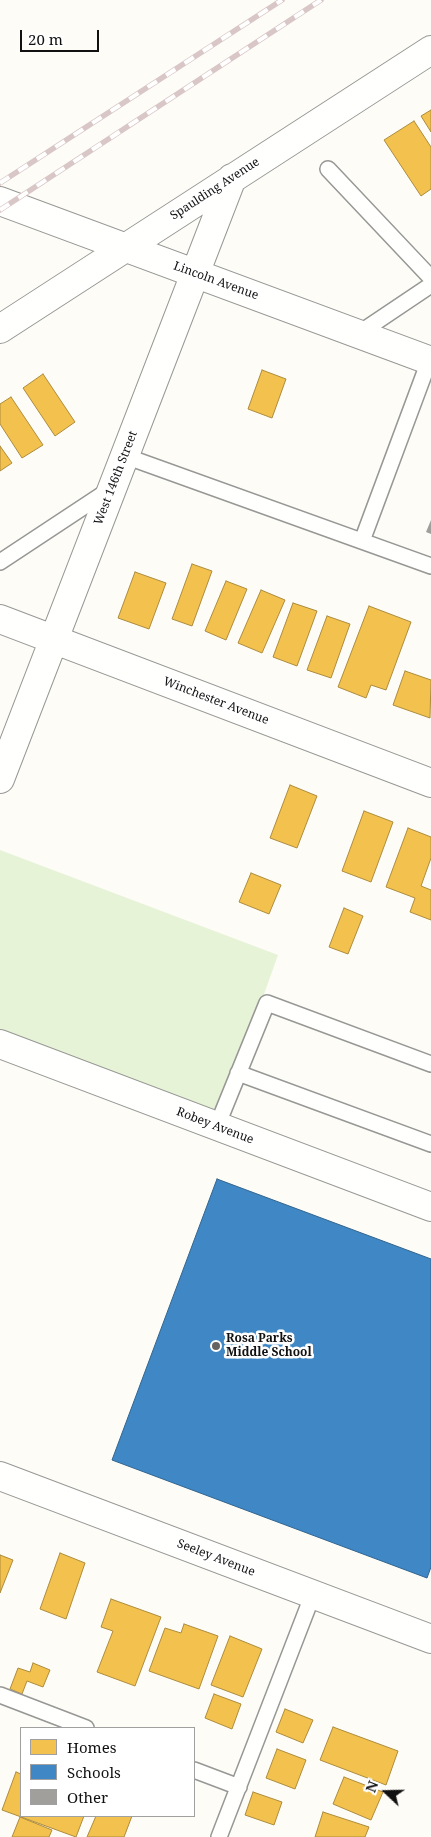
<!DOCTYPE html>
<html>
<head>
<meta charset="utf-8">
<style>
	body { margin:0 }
	#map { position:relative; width:431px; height:1837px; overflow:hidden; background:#fdfcf7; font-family:"Noto Serif",serif }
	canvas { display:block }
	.legend { position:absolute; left:20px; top:1727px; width:175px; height:90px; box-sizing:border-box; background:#fff; border:1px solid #a0a0a0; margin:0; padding:6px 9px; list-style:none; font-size:15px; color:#111 }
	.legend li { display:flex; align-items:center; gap:10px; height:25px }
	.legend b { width:25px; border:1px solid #a0a0a0 }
	.north { position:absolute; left:361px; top:1767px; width:50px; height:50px; -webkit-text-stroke:4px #fff; paint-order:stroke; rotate:291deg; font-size:14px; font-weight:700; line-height:20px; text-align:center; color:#111 }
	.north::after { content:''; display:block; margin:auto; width:18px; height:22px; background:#111; clip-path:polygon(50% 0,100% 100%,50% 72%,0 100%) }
	.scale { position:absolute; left:20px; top:30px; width:79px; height:22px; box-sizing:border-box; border:2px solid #111; border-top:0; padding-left:6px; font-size:15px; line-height:18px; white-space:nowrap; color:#111; -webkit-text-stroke:4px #fff; paint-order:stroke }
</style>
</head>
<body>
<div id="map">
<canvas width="431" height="1837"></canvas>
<ul class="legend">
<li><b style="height:14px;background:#f2c14e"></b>Homes</li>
<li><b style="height:14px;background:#3f88c5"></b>Schools</li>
<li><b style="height:14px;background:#a19f9c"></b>Other</li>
</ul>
<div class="north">N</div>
<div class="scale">20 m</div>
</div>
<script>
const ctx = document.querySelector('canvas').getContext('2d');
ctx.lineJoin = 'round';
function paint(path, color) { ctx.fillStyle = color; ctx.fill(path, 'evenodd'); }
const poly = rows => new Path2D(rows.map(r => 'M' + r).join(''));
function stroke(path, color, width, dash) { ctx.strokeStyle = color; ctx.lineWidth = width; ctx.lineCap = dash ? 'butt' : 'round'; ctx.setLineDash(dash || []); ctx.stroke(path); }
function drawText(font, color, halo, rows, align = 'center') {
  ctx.font = font + ' "Noto Serif",serif'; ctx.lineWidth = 5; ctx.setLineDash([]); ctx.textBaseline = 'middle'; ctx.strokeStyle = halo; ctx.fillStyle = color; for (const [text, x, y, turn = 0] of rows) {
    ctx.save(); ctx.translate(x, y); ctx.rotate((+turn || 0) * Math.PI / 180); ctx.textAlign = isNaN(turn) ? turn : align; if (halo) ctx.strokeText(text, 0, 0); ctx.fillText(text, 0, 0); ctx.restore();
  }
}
paint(poly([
	[0,850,278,955,217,1126,0,1044]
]), '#e7f3d7');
const homes = poly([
	[431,110,431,132,421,116,431,110],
	[414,121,431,147,431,189,421,196,384,140,414,121],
	[262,370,286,379,272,418,248,409,262,370],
	[43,374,75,422,55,436,23,388,43,374],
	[11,397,43,445,22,458,0,424,0,404,11,397],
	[0,446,12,463,0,471,0,446],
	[192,564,212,571,192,626,172,619,192,564],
	[135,572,166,583,149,629,118,618,135,572],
	[226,581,247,589,226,640,205,631,226,581],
	[261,590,285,600,262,653,238,643,261,590],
	[293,603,317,611,297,666,273,657,293,603],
	[369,606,411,622,386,690,371,685,366,698,338,687,369,606],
	[327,616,350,624,331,678,307,670,327,616],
	[405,671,431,680,430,718,393,705,405,671],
	[290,785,317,796,297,848,270,838,290,785],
	[364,811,393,822,371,882,342,871,364,811],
	[408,828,431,837,431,858,421,886,431,890,431,920,410,912,415,898,386,887,408,828],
	[251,873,281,885,269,914,239,902,251,873],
	[344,908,363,916,348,954,329,947,344,908],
	[60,1553,85,1563,66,1619,40,1609,60,1553],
	[0,1555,13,1560,0,1593,0,1555],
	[111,1599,161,1617,135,1686,97,1672,113,1631,101,1627,111,1599],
	[184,1624,218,1636,199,1689,149,1671,165,1628,181,1633,184,1624],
	[230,1636,262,1649,243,1697,211,1685,230,1636],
	[33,1663,50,1670,43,1687,27,1681,22,1694,10,1689,18,1668,30,1672,33,1663],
	[214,1694,241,1704,232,1729,205,1718,214,1694],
	[285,1709,313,1720,303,1743,276,1732,285,1709],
	[333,1727,398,1751,386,1785,320,1760,333,1727],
	[277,1749,306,1760,295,1789,266,1778,277,1749],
	[16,1772,21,1774,21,1816,84,1816,76,1837,2,1810,16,1772],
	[344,1777,383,1792,371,1820,333,1804,344,1777],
	[253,1792,282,1802,274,1825,245,1815,253,1792],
	[323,1812,369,1827,365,1837,315,1837,323,1812],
	[96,1816,132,1816,124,1837,87,1837,96,1816],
	[20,1817,52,1830,49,1837,12,1837,20,1817]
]);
paint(homes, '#f2c14e');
stroke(homes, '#ae8c3c', 1);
const schools = poly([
	[217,1179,431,1259,431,1567,427,1578,112,1460,217,1179]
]);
paint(schools, '#3f88c5');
stroke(schools, '#31648f', 1);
paint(poly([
	[431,520,431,534,426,532]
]), '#a19f9c');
const service = poly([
	[328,169,431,278],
	[358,334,431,285],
	[125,456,431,566],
	[362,541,429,361],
	[0,562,109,490],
	[238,1073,431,1144],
	[217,1126,267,1003,431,1064],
	[0,1695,86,1728],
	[194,1770,239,1787],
	[219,1837,313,1594]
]);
const minor = poly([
	[0,201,431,361],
	[0,329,431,50],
	[0,619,431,783],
	[0,779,232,178],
	[0,1044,431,1207],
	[0,1476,431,1639]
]);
stroke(service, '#979795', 18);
stroke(minor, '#979795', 30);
stroke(service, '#fffffe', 15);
stroke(minor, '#fffffe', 28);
const rail = poly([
	[0,183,282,0],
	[0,210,321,0]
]);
stroke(rail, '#d9c6c7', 5.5);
stroke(rail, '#fff', 4, [11]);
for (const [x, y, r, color] of [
	[216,1346,5,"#646362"]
]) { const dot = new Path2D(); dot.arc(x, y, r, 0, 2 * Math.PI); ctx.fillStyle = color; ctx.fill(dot); stroke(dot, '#fff', 2); }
drawText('12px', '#111', '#fff', [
	["Spaulding Avenue",215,189,-33],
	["Lincoln Avenue",216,281,20],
	["West 146th Street",116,478,-69],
	["Winchester Avenue",216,701,21],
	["Robey Avenue",215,1126,21],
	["Seeley Avenue",216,1558,21]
]);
drawText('bold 12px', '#111', '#fff', [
	["Rosa Parks",226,1339],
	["Middle School",226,1353]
], 'left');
</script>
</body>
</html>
